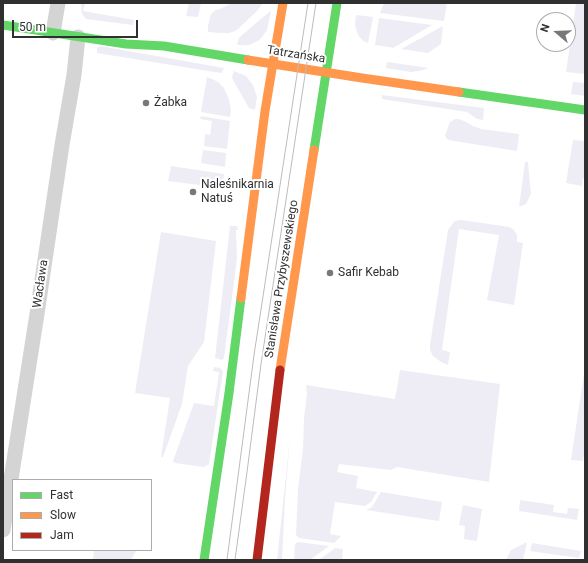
<!DOCTYPE html>
<html>
<head>
<meta charset="utf-8">
<style>
	body { margin:0 }
	#map { position:relative; width:588px; height:563px; overflow:hidden; background:#fff; font-family:Roboto,sans-serif }
	canvas { display:block }
	.frame { position:absolute; inset:0; border:4px solid #303030; pointer-events:none }
	.legend { position:absolute; left:12px; top:479px; width:140px; height:72px; box-sizing:border-box; background:#fff; border:1px solid #acacac; margin:0; padding:5px 7px; list-style:none; font-size:12px; color:#303030 }
	.legend li { display:flex; align-items:center; gap:8px; height:20px }
	.legend b { width:20px; border:1px solid #acacac }
	.north { position:absolute; left:536px; top:12px; width:40px; height:40px; box-sizing:border-box; background:#fff; border:1px solid #acacac; border-radius:50%; rotate:289deg; font-size:11px; font-weight:700; line-height:16px; text-align:center; color:#303030 }
	.north::after { content:''; display:block; margin:auto; width:14px; height:18px; background:#787878; clip-path:polygon(50% 0,100% 100%,50% 72%,0 100%) }
	.scale { position:absolute; left:12px; top:20px; width:126px; height:18px; box-sizing:border-box; border:2px solid #303030; border-top:0; padding-left:5px; font-size:12px; line-height:14px; white-space:nowrap; color:#303030; -webkit-text-stroke:3px #fff; paint-order:stroke }
</style>
</head>
<body>
<div id="map">
<canvas width="588" height="563"></canvas>
<div class="frame"></div>
<ul class="legend">
<li><b style="height:5px;background:#63d668"></b>Fast</li>
<li><b style="height:5px;background:#ff974d"></b>Slow</li>
<li><b style="height:5px;background:#b3261e"></b>Jam</li>
</ul>
<div class="north">N</div>
<div class="scale">50 m</div>
</div>
<script>
const ctx = document.querySelector('canvas').getContext('2d');
ctx.lineJoin = 'round';
function paint(path, color) { ctx.fillStyle = color; ctx.fill(path, 'evenodd'); }
const poly = rows => new Path2D(rows.map(r => 'M' + r).join(''));
function stroke(path, color, width, dash) { ctx.strokeStyle = color; ctx.lineWidth = width; ctx.lineCap = dash ? 'butt' : 'round'; ctx.setLineDash(dash || []); ctx.stroke(path); }
function drawText(font, color, halo, rows, align = 'center') {
  ctx.font = font + ' Roboto,sans-serif'; ctx.lineWidth = 4; ctx.setLineDash([]); ctx.textBaseline = 'middle'; ctx.strokeStyle = halo; ctx.fillStyle = color; for (const [text, x, y, turn = 0] of rows) {
    ctx.save(); ctx.translate(x, y); ctx.rotate((+turn || 0) * Math.PI / 180); ctx.textAlign = isNaN(turn) ? turn : align; if (halo) ctx.strokeText(text, 0, 0); ctx.fillText(text, 0, 0); ctx.restore();
  }
}
paint(poly([
	[81,3,85,3,83,11,134,20,133,25,86,19,82,14],
	[189,3,201,3,198,17,186,16],
	[232,3,263,3,257,11,238,29,235,31,229,33,220,33,208,32,208,26,211,14,214,11,222,8],
	[384,3,447,3,444,21,380,13],
	[576,3,585,3,585,74,566,72],
	[271,11,267,30,262,37,258,41,249,45,237,45,239,38,242,35,268,13],
	[356,15,373,17,368,43,363,41,358,35,357,32,355,25],
	[379,18,432,25,393,48,389,47,375,45],
	[443,26,441,44,428,53,401,49],
	[100,46,224,68,222,72,221,73,97,53,97,48],
	[387,62,429,68,419,71,411,72,386,68],
	[234,71,246,76,253,85,257,97,255,110,249,108,233,80,232,77],
	[207,77,212,79,218,82,224,88,229,100,231,110,230,117,201,112],
	[573,82,585,83,585,96,571,94],
	[382,95,484,108,483,120,477,119,467,112,382,99],
	[201,116,230,121,227,149,204,146,205,134,210,135,212,121,200,119],
	[455,119,459,119,466,122,473,126,481,129,519,134,517,151,448,140,445,136,448,127,450,122],
	[573,140,585,141,585,178,583,178,582,186,566,183],
	[203,150,226,153,225,167,201,163],
	[525,162,528,162,531,194,526,204,519,207],
	[171,166,224,174,222,188,168,181],
	[461,220,510,227,514,230,517,235,517,242,523,243,514,305,487,300,499,235,459,229,442,350,450,352,448,365,441,362,433,356,430,350,430,345,448,230,453,223,455,221],
	[230,226,237,226,238,230,236,230,237,259,224,358,222,360,215,358],
	[161,232,216,241,204,342,188,366,182,404,163,457,161,457,170,398,135,393],
	[214,367,220,368,223,371,209,464,204,467,175,463,173,461,194,403,214,406,219,372,213,371],
	[585,367,585,447,583,461,571,460],
	[400,370,500,384,489,482,397,467,391,470,339,464,337,472,358,476,356,488,377,492,371,502,365,506,335,502,330,534,341,536,334,543,299,538,296,535,298,489,303,449,304,418,307,394,306,385,395,399],
	[290,438,285,499,282,560,277,560],
	[381,492,442,502,439,521,366,510,372,507],
	[520,500,554,505,553,512,567,514,568,508,579,509,577,520,519,511],
	[463,505,482,509,477,540,476,541,464,539,465,526,459,525],
	[298,542,329,546,310,560,294,560,295,544],
	[527,542,523,560,506,560,511,550],
	[532,543,581,551,579,558,530,551],
	[335,548,343,549,342,560,319,560],
	[94,550,124,550,136,551,131,560,93,560]
]), '#eeedf5');
stroke(poly([
	[53,33,58,3],
	[3,530,37,314,62,145,74,75,78,37]
]), '#d4d4d4', 15);
stroke(poly([
	[3,25,126,44,164,46,248,60],
	[459,92,585,110],
	[314,150,337,3],
	[204,560,229,393,241,298]
]), '#63d668', 9);
stroke(poly([
	[248,60,362,78,459,92],
	[241,298,265,111,283,3],
	[280,370,314,150]
]), '#ff974d', 9);
stroke(poly([
	[257,560,280,370]
]), '#b3261e', 9);
stroke(poly([
	[227,560,254,355,308,3],
	[235,560,247,472,261,364,316,3]
]), '#bcbcbc', 1);
for (const [x, y, r, color] of [
	[146,103,4,"#787878"],
	[193,192,4,"#787878"],
	[330,273,4,"#787878"]
]) { const dot = new Path2D(); dot.arc(x, y, r, 0, 2 * Math.PI); ctx.fillStyle = color; ctx.fill(dot); stroke(dot, '#fff', 1.5); }
drawText('12px', '#303030', '#fff', [
	["Tatrzańska",296,55,9],
	["Stanisława Przybyszewskiego",282,279,-81],
	["Wacława",41,284,-82]
]);
drawText('12px', '#303030', '#fff', [
	["Żabka",154,103],
	["Naleśnikarnia",201,185],
	["Natuś",201,199],
	["Safir Kebab",338,273]
], 'left');
</script>
</body>
</html>
